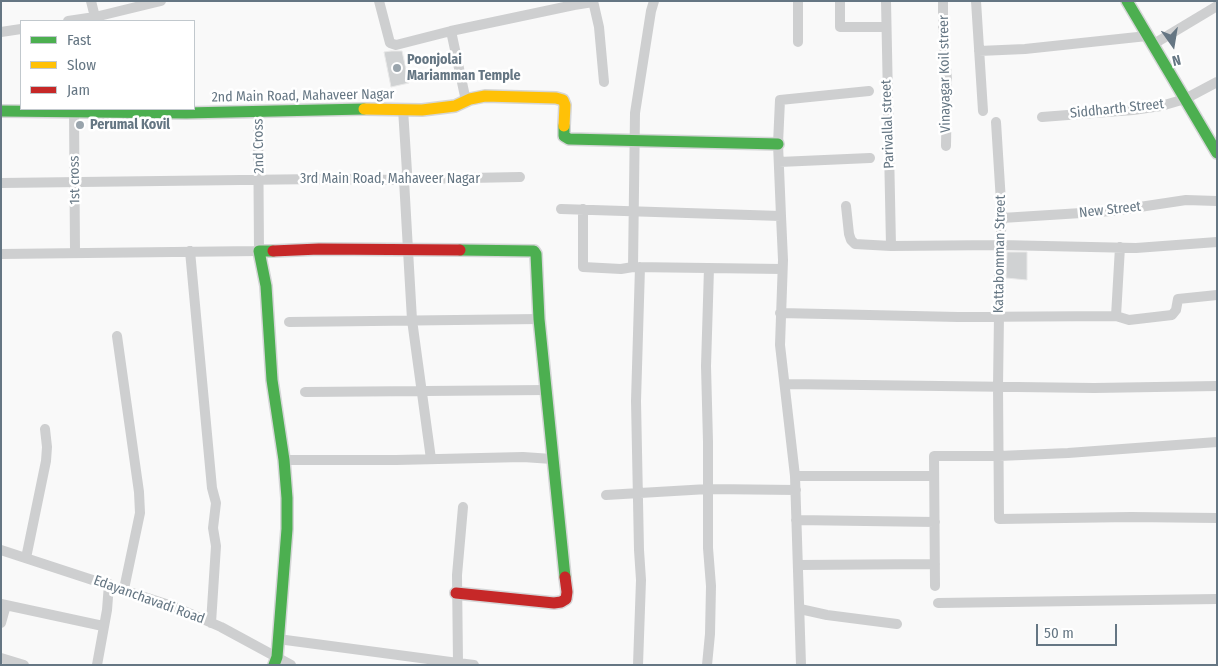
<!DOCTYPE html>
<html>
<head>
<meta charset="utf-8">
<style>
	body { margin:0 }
	#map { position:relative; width:1218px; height:666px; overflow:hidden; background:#f9f9f9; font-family:"Fira Sans Condensed",sans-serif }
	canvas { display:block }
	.frame { position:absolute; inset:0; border:2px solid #657683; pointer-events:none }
	.legend { position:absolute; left:20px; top:20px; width:175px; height:90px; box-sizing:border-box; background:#fff; border:1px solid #c1c8cd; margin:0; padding:6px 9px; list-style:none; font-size:15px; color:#657683 }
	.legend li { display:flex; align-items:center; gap:10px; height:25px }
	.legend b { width:25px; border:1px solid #c1c8cd }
	.north { position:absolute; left:1148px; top:20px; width:50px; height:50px; -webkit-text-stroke:4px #fff; paint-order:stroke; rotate:167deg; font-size:14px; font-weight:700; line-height:20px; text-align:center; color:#657683 }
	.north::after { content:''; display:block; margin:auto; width:18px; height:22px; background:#657683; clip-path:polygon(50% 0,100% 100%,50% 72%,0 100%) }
	.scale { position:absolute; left:1036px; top:624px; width:81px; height:22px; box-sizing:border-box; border:2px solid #657683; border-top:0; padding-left:6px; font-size:15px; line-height:18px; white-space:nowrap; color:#657683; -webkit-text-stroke:4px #fff; paint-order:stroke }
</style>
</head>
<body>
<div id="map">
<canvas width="1218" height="666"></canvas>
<div class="frame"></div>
<ul class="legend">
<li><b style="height:6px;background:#4caf50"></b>Fast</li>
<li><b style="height:6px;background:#ffc107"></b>Slow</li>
<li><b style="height:6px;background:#c62828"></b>Jam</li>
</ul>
<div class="north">N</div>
<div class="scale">50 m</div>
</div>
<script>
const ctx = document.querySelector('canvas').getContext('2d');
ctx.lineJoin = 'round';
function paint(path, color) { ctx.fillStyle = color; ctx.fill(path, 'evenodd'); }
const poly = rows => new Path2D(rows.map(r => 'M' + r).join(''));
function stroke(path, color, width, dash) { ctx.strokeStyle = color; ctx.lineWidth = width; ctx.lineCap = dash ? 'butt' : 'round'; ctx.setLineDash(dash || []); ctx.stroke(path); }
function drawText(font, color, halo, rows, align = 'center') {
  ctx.font = font + ' "Fira Sans Condensed",sans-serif'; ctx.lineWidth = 5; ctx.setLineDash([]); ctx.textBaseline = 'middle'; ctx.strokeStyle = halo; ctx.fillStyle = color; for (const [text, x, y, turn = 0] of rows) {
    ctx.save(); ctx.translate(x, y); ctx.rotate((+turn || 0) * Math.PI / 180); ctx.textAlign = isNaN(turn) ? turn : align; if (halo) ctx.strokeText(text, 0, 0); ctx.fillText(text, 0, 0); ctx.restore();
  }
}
const building = poly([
	[391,51,402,51,409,83,391,87,384,52,391,51],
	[1007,252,1027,252,1027,280,1006,278,1007,252]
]);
paint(building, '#d0d2d3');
stroke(building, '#e8e8e8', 1);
const fast = poly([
	[1127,1,1217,153],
	[1,111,186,113,364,109],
	[564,126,564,136,569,139,778,144],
	[460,250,534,251,536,254,539,319,565,577],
	[273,251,259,251,266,286,272,380,284,460,287,498,287,529,277,657,274,665]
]);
const slow = poly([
	[364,109,422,110,455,106,470,99,485,96,556,98,563,100,565,105,564,126]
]);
const jam = poly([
	[273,251,319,249,460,250],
	[456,593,554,603,561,602,566,599,567,592,565,577]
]);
stroke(fast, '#d5d6d7', 14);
stroke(slow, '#d5d6d7', 14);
stroke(jam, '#d5d6d7', 14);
stroke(poly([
	[91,1,95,17],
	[379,1,390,43,396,45,451,31,574,5,593,2],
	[593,1,599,27,604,82],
	[798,1,798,42],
	[840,1,840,27,886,27],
	[886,1,891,246],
	[943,1,943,27,947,80,946,146],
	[976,1,983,111],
	[68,21,95,17,161,1],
	[451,31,466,101],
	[1,32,21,29],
	[1152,45,1217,6],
	[979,51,1025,49,1147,36],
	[74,109,75,252],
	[403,109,407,172,404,180,412,320,431,459],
	[1042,117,1133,110,1161,106,1185,99,1217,82],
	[996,122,1002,218,1000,245,998,386,999,519,1131,517,1217,518],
	[779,162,870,158],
	[1,183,320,179,404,180,418,179,520,177],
	[846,206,849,234,851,240,855,244,891,246,1000,245,1136,248,1217,242],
	[561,209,781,216,783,260,780,345,795,476,801,665],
	[583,209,583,267,621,269,633,267,782,269],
	[781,216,778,144,780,100,869,91],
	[1002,218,1113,211,1186,200,1217,201],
	[190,251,212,488,216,503,213,528,216,546,211,623],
	[1,254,259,251,258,111],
	[633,267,635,113,651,11,654,1],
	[780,313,958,317,1116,316,1129,320,1172,315,1176,310,1178,299,1217,295],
	[1116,316,1120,247],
	[289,322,539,319],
	[117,336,139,492,140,513,124,589],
	[786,384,1094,388,1217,386],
	[305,392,546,390],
	[284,460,396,460,523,457,552,459],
	[795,476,934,476],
	[606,495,708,489,796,490],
	[463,507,457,575,458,663,474,665],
	[796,520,935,522],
	[1,550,175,607,221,627,291,665],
	[26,558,46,461,47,447,45,429],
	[799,565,935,564],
	[935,586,934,456,999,456,1068,453,1217,442],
	[938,603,1217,599],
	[1,604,103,626],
	[800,609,827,615,897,624],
	[1,623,6,605],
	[278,639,458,663],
	[1,658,24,665],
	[97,665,107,610,109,584],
	[638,665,641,580,639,550,636,401,640,267],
	[707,665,710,634,711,586,708,548,708,442,706,366,709,268]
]), '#cecfd0', 10);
stroke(fast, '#4caf50', 11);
stroke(slow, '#ffc107', 11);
stroke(jam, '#c62828', 11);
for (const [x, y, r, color] of [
	[397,68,5,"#99a4ac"],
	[80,125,5,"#99a4ac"]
]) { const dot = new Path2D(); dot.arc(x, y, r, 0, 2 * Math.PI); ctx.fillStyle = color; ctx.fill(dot); stroke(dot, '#fff', 2); }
drawText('bold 14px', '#657683', '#fff', [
	["Poonjolai",407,60],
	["Mariamman Temple",407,76],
	["Perumal Kovil",90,125]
], 'left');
drawText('14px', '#657683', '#fff', [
	["Vinayagar Koil streer",945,74,-91],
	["2nd Main Road, Mahaveer Nagar",303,96,-1],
	["Siddharth Street",1117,109,-6],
	["Parivallal street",888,124,-92],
	["2nd Cross",259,146,-91],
	["3rd Main Road, Mahaveer Nagar",390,179],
	["1st cross",75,180,-91],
	["New Street",1110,210,-6],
	["Kattabomman Street",1000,254,-89],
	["Edayanchavadi Road",149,600,20]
]);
</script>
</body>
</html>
